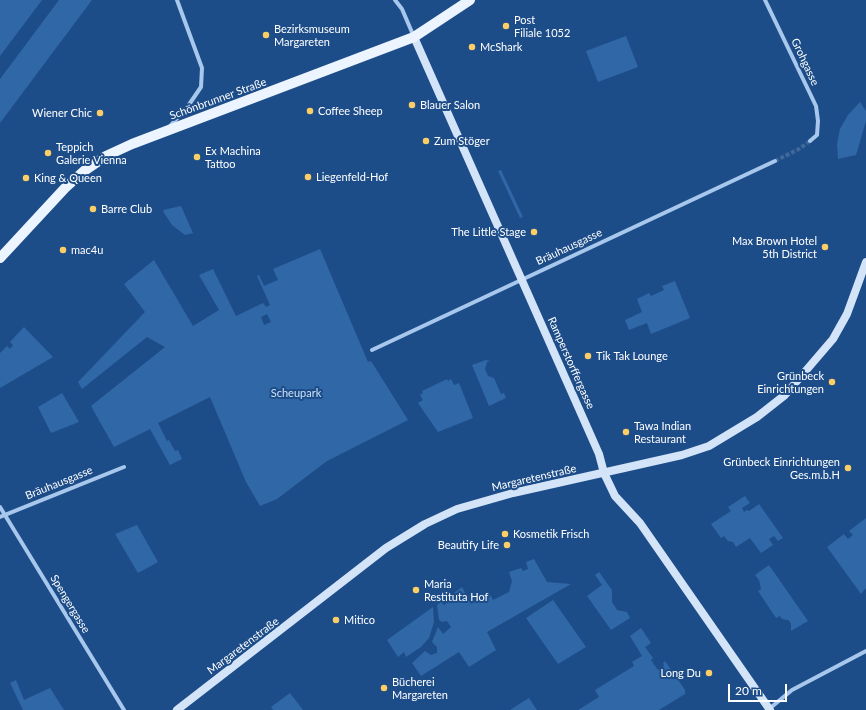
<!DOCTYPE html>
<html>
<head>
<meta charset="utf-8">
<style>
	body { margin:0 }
	#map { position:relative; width:866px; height:710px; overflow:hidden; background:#1d4d89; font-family:Lato,sans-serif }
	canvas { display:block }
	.scale { position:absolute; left:728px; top:684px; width:59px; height:18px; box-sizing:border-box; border:2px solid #fff; border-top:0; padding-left:5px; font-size:12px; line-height:14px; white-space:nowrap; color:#fff; -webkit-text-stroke:3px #1d4d89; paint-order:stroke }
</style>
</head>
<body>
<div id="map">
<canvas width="866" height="710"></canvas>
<div class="scale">20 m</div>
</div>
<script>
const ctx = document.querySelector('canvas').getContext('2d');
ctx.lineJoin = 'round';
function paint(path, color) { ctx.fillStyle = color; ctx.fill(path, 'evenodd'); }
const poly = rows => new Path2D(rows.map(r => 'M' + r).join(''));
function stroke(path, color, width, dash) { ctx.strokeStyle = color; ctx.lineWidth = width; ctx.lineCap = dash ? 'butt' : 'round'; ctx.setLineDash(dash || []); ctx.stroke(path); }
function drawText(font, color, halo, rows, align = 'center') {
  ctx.font = font + ' Lato,sans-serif'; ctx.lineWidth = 4; ctx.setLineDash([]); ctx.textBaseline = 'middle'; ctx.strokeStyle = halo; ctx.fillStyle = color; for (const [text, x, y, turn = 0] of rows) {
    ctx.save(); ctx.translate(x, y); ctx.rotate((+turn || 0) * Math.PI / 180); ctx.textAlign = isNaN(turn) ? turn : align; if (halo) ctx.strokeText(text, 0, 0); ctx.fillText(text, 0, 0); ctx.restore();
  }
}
paint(poly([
	[0,0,42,0,0,56],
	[59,0,92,0,0,123,0,79],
	[626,36,638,67,598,82,586,51],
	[860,102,866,111,866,121,856,155,838,159,837,144,840,129,848,115],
	[501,170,523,217,520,218,498,171],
	[181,206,193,233,185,235,172,225,164,213,163,210],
	[320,249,368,362,371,361,408,420,327,461,277,499,260,506,246,482,210,397,158,423,167,441,169,440,175,451,178,450,182,459,170,465,150,429,114,447,91,406,165,347,147,337,82,389,78,382,145,312,124,284,154,260,193,326,219,310,199,275,213,269,236,316,263,303,266,307,270,305,257,276,259,275,264,286,278,280,273,269],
	[267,314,271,322,264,325,261,317],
	[675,281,690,318,651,334,647,323,629,330,625,320,642,312,637,299,649,293,651,296,664,290,662,286],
	[24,327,53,357,0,388,0,353,7,346,10,349,13,345,10,342],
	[486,360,490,361,487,362,485,369,488,376,494,378,501,394,504,393,506,398,489,406,472,365],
	[447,379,448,381,451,379,454,385,459,383,473,418,438,432,418,403,423,400,420,395,423,393,422,391],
	[62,393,79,422,51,433,38,407],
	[745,496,750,503,742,508,744,512,747,510,749,511,759,504,783,538,778,541,774,536,769,539,773,545,761,553,750,538,736,547,733,542,728,541,724,536,721,538,711,524,731,511,728,507],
	[866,518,866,588,861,594,827,547,844,534,848,539,853,535,849,531],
	[137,525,158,562,138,573,115,534],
	[534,559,547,582,571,584,487,632,496,650,469,667,459,652,421,676,412,663,425,651,431,655,437,653,437,647,432,642,438,627,443,634,451,627,447,621,442,622,439,620,437,605,441,602,444,605,456,597,454,593,462,587,471,604,490,594,493,600,509,592,512,581,509,572,521,568,523,571,528,569,526,562],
	[769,565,808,621,791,631,791,623,788,620,782,619,780,616,776,618,758,591,761,589,759,580,755,575],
	[599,572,612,590,612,602,617,610,627,612,630,618,611,630,587,596,602,585,595,575],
	[553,600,586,647,558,664,526,618],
	[433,607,434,622,429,638,421,647,406,657,404,652,398,657,387,640],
	[641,628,651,643,645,647,653,658,651,660,658,670,664,666,663,663,665,661,685,690,685,694,659,710,578,710,599,697,595,690,634,666,632,662,642,656,630,636],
	[16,680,24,700,50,688,64,710,23,710,10,683],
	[290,693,303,710,273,710,271,707],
	[529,698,537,710,510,710,524,701]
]), '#3067a7');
stroke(poly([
	[775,161,799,149,810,141]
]), '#3f689b', 4, [4, 2]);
stroke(poly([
	[395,0,402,9,414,37],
	[765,0,816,106,818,121,817,135,810,141],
	[169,127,186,109,201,87,202,68,177,0],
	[372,350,775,161],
	[0,507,124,710],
	[0,517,124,467],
	[769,709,792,690,866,651]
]), '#a7c7ec', 4);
stroke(poly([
	[414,37,599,454,604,473,615,496,640,523,770,710],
	[177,710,386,548,425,524,457,509,513,493,682,455,709,446,757,417,785,395,833,339,847,314,866,262]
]), '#d3e4f9', 8);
stroke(poly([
	[0,258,65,188,84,171,106,156,132,144,414,37,470,0]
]), '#ecf4ff', 10);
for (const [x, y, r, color] of [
	[506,26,4,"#fbcf65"],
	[266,35,4,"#fbcf65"],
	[472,47,4,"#fbcf65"],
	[412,105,4,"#fbcf65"],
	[310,111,4,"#fbcf65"],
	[100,113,4,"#fbcf65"],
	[426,141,4,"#fbcf65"],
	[48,153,4,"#fbcf65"],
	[197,157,4,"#fbcf65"],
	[308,177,4,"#fbcf65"],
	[26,178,4,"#fbcf65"],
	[93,209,4,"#fbcf65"],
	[534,232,4,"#fbcf65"],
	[825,247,4,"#fbcf65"],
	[63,250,4,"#fbcf65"],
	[588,356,4,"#fbcf65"],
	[832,382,4,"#fbcf65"],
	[626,432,4,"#fbcf65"],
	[848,468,4,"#fbcf65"],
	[505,534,4,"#fbcf65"],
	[507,545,4,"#fbcf65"],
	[416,590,4,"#fbcf65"],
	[336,620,4,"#fbcf65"],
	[709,673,4,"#fbcf65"],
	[384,688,4,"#fbcf65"]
]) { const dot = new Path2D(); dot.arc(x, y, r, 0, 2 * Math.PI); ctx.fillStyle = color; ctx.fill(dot); stroke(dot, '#1d4d89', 1.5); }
drawText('11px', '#fff', '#1d4d89', [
	["Post",514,20],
	["Filiale 1052",514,33],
	["Bezirksmuseum",274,29],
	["Margareten",274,42],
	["McShark",480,47],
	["Blauer Salon",420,105],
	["Coffee Sheep",318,111],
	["Wiener Chic",92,113,"right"],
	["Zum Stöger",434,141],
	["Teppich",56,147],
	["Galerie Vienna",56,160],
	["Ex Machina",205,151],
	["Tattoo",205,164],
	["Liegenfeld-Hof",316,177],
	["King & Queen",34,178],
	["Barre Club",101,209],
	["The Little Stage",526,232,"right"],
	["Max Brown Hotel",817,241,"right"],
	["5th District",817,254,"right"],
	["mac4u",71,250],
	["Tik Tak Lounge",596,356],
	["Grünbeck",824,376,"right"],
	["Einrichtungen",824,389,"right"],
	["Tawa Indian",634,426],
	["Restaurant",634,439],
	["Grünbeck Einrichtungen",840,462,"right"],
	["Ges.m.b.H",840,475,"right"],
	["Kosmetik Frisch",513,534],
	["Beautify Life",499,545,"right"],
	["Maria",424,584],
	["Restituta Hof",424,597],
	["Mitico",344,620],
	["Long Du",701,673,"right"],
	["Bücherei",392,682],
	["Margareten",392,695]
], 'left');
drawText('11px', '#fff', '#1d4d89', [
	["Grohgasse",805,62,65],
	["Schönbrunner Straße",218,99,-20],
	["Bräuhausgasse",569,247,-25],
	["Ramperstorffergasse",571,363,66],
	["Margaretenstraße",534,478,-13],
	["Bräuhausgasse",59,483,-22],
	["Spengergasse",70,604,59],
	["Margaretenstraße",243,646,-37]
]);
drawText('11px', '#cce1f9', '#1d4d89', [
	["Scheupark",296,393]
]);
</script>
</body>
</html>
